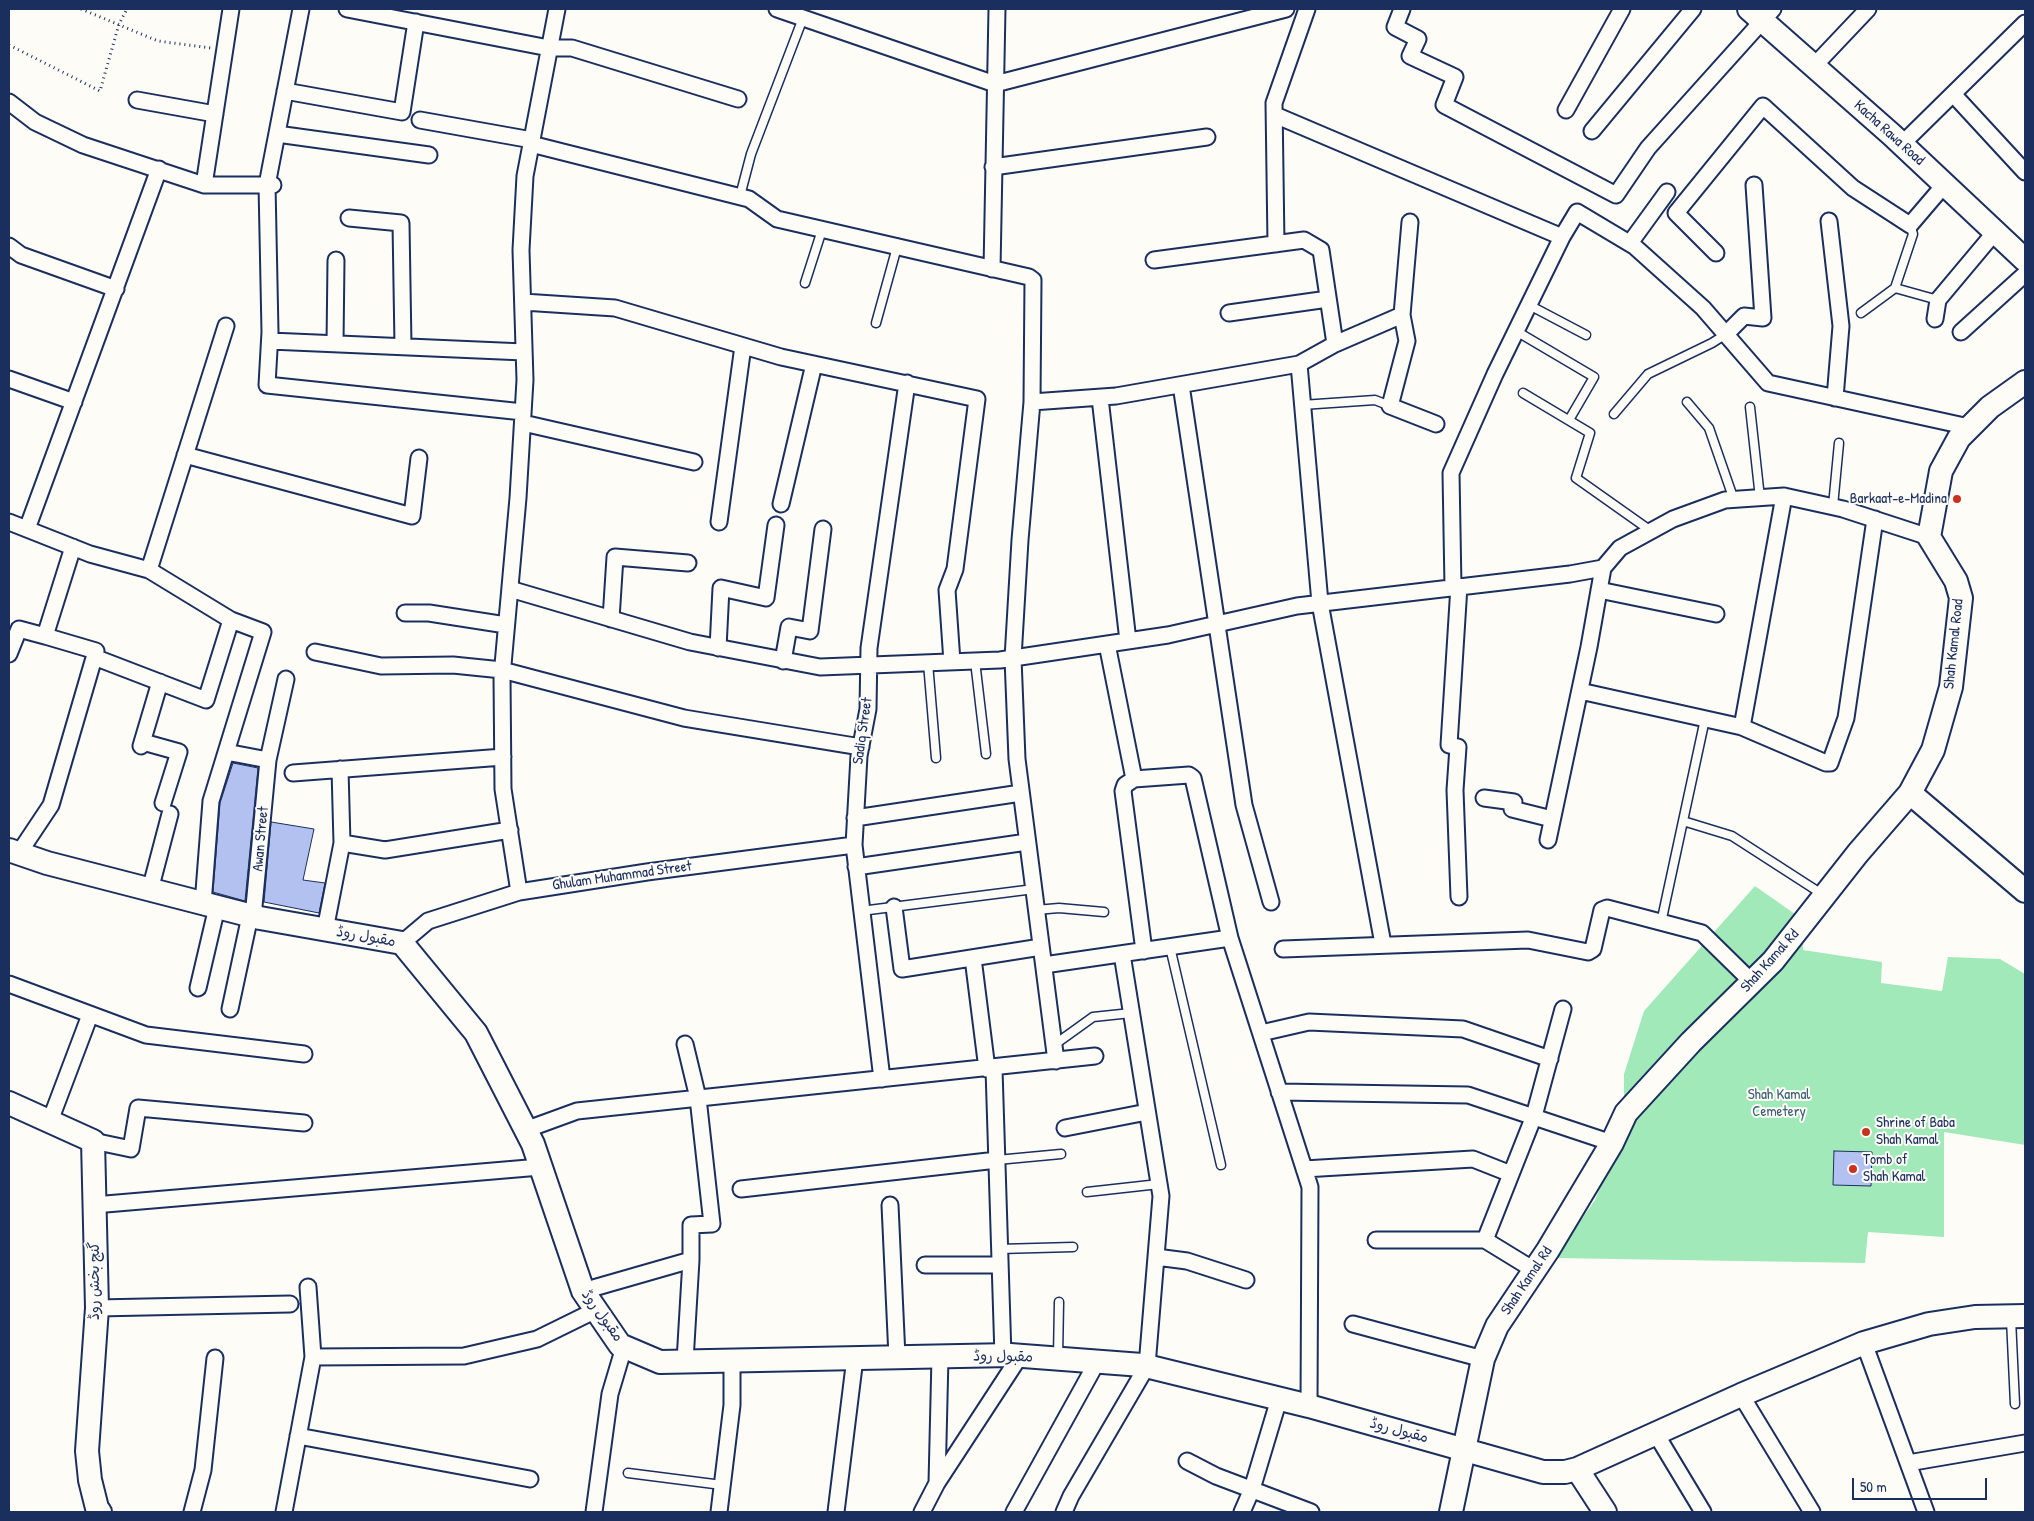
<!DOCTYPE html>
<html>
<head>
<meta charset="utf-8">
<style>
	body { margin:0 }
	#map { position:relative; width:2034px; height:1521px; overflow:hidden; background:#fdfcf7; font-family:"Patrick Hand",sans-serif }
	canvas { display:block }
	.frame { position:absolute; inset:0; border:10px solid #1b2f5e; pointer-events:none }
	.scale { position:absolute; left:1852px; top:1478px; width:135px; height:22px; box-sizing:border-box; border:2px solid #1b2f5e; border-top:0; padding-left:6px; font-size:15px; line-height:18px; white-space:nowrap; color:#1b2f5e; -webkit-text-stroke:4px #fdfcf7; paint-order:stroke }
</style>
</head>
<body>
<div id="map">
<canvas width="2034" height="1521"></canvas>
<div class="frame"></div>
<div class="scale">50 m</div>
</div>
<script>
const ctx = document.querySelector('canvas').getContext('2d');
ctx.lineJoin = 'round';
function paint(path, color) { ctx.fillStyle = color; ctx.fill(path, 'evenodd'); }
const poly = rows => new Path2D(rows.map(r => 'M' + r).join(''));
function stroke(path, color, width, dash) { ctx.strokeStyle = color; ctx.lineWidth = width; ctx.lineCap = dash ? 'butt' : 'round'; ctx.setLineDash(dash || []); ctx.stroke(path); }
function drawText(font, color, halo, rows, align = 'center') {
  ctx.font = font + ' "Patrick Hand","Playpen Sans Arabic",sans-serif'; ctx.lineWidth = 4; ctx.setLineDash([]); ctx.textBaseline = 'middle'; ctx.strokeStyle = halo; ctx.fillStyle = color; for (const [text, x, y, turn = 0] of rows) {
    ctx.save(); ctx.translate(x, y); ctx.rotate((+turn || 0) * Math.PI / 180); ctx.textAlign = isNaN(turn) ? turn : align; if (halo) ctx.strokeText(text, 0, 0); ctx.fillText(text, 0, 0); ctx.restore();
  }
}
paint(poly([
	[1755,886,1802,919,1803,950,1882,962,1881,983,1942,991,1948,957,2000,959,2025,974,2025,1145,1944,1132,1944,1237,1868,1232,1865,1263,1554,1258,1595,1200,1618,1144,1624,1128,1624,1074,1644,1011]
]), '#a1e9b8');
const building = poly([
	[233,763,258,768,245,901,213,892,220,803,233,763],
	[271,822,314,829,303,880,325,883,319,913,264,902,271,822],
	[1834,1151,1872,1152,1871,1186,1833,1185,1834,1151]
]);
paint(building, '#b3c1f1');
stroke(building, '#1b2f5e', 1);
const lane = poly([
	[740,196,751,154,803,18],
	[1910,225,1913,234,1895,288,1938,300],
	[805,283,822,230],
	[1529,305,1586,335],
	[1861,313,1895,288],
	[876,323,897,247],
	[1516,331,1594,377,1569,420],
	[1523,393,1590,433,1576,478,1651,531],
	[1687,402,1709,428,1734,500],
	[1302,405,1375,400,1390,406],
	[1750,407,1760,498],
	[1614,414,1648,374,1712,343,1726,334],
	[1833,506,1839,443],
	[975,661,986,754],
	[928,663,936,758],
	[1683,821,1732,836,1822,894],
	[1036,910,1059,908,1104,912],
	[861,911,1034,889],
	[1661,923,1705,719],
	[1170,947,1221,1165],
	[1054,1045,1093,1017,1131,1013],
	[997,1160,1061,1154],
	[1087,1192,1159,1184],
	[999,1249,1073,1247],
	[2011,1319,2015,1404],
	[1058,1357,1059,1302],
	[628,1473,722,1485]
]);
const street = poly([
	[301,9,267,185,270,332,267,385,523,412],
	[347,9,549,48,572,48,738,99],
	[777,9,995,84,1286,9],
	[1402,9,1395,27,1418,39,1410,56,1455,77,1444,105,1616,195,1648,148,1773,9],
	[1814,66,1868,9],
	[285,91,402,112,416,22],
	[1953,94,2025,172],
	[137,100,215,114],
	[9,102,35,122,83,145,204,185,273,185],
	[1566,110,1622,9],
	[1275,115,1562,237],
	[420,120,532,140],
	[1592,131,1693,9],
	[277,134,429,155],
	[531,144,749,199,777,219,1029,277,1033,280,1032,402,1020,540,1013,658,1017,759,1056,1061],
	[1902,144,2025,23],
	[993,167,1207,137],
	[204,185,231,9],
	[349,218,401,223,403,346],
	[1829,221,1841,326,1835,398],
	[1630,243,1667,192],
	[1276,244,1274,103,1307,9],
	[9,246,21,255,116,289],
	[1716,253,1676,213,1763,106,1853,188,1910,225,1945,184],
	[1154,260,1304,240,1321,250,1335,344],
	[992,269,997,9],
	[523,302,615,308,781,357,977,399,955,569,947,590,952,662],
	[1229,313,1328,299],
	[1402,315,1407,341,1390,406,1436,424],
	[1935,319,1938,300,1995,232],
	[1961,332,2025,274],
	[1726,334,1744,316,1763,318,1754,185],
	[270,341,524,352],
	[335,344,336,260],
	[1299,364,1320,603,1383,944],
	[9,379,74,402],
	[1181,385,1244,805,1271,902],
	[1100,398,1128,641],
	[1032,402,1116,396,1299,364,1335,344,1402,315,1410,222],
	[523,423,694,462],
	[185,455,412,516,419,458],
	[781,504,814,364],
	[9,522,90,554,149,570,231,620,263,632,211,801,203,904],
	[719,522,743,346],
	[27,529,159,169],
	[149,570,226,326],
	[1453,587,1451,473,1495,374,1562,237,1577,212,1634,246,1703,308,1768,383,1969,427],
	[510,589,690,642,820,667,1000,660,1168,635,1297,606,1570,574,1603,568],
	[1599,590,1716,614],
	[405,613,429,613,506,625],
	[611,619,615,557,688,563],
	[1107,644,1134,779,1189,775,1193,778,1230,938],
	[718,648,721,588,766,598,776,525],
	[315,652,381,666,453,665,502,670,684,718,861,747],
	[9,654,19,629,45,636,73,547],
	[94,657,206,700,231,620],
	[783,661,789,627,810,631,823,529],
	[1580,691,1742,727,1826,763,1830,763,1846,718,1875,519],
	[1742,727,1784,496],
	[143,742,179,752,163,803],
	[141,746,160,682],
	[226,752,268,760],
	[340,769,342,843],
	[293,773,503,757],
	[1134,779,1125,785,1123,791,1144,951],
	[1484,798,1514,802,1512,809,1552,819],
	[855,818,1021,793],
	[1548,840,1589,647,1603,568,1620,548,1673,519,1725,500,1784,496,1843,509,1929,537],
	[19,853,51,805,96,651,45,636],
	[856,867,1027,842],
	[150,890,170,814],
	[519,892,503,789,502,676,518,498,525,380,521,250,525,176,557,9],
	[1459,897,1455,790,1458,747,1449,745,1459,586],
	[894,907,902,969,1041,947],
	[253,917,268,760,286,679],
	[325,930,342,843,385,850,510,830],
	[402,943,428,921,519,892,647,872,854,845],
	[1283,949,1528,940,1588,952,1593,949,1602,910,1607,908,1702,933,1752,982],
	[973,958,987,1069],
	[1044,965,1230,938,1310,1187,1309,1406],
	[9,984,146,1035,304,1054],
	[198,988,217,907],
	[230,1009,250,916],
	[1261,1033,1309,1022,1463,1029,1550,1059],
	[685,1044,698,1098,712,1224,691,1225,691,1260],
	[994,1069,1003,1356],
	[882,1079,854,845,859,756,868,709,869,648,907,383],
	[1279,1092,1468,1095,1612,1143],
	[50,1121,90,1015],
	[1065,1128,1147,1112],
	[525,1130,577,1111,1095,1056],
	[93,1141,131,1149,138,1108,304,1123],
	[1304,1169,1473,1159,1511,1174],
	[741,1189,997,1160],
	[94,1205,540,1167],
	[890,1205,897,1357],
	[1376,1240,1485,1240,1534,1270],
	[1485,1240,1534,1116,1563,1009],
	[1156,1257,1187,1261,1246,1280],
	[925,1265,1000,1265],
	[583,1291,691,1260,685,1361],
	[97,1308,290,1304],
	[1353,1324,1483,1359],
	[1864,1343,1926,1512],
	[313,1357,464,1356,537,1339,596,1310],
	[1741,1395,1812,1512],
	[1656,1434,1703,1512],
	[298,1436,530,1479],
	[1187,1461,1216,1476,1311,1512],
	[1908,1463,2025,1443],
	[937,1483,1020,1356],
	[192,1512,203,1470,215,1358],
	[284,1512,313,1357,308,1287],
	[594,1512,610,1394,624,1347],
	[719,1512,732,1405,732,1360],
	[836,1512,855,1358],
	[922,1512,937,1483,940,1357],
	[1014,1512,1097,1362],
	[1064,1512,1071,1496,1147,1366,1161,1196,1122,954],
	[1242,1512,1252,1489,1279,1399]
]);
const secondary = poly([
	[1749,9,1892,135,2025,260],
	[1910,793,2025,891],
	[9,850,47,863,260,918,402,943,476,1033,533,1144,583,1291,620,1345,660,1362,1010,1355,1142,1365,1309,1406,1543,1472,1565,1472,1577,1469,1741,1395,1864,1343,1929,1324,1975,1317,2025,1316],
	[9,1103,93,1141,97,1308,87,1451,90,1480,97,1508,100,1512],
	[1577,1469,1605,1512],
	[1451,1512,1483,1359,1497,1326,1548,1250,1612,1143,1626,1113,1691,1042,1773,961,1858,853,1910,793,1933,750,1951,687,1961,598,1956,581,1929,537,1941,471,1959,438,1990,407,2025,382]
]);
stroke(lane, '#1b2f5e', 11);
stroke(street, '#1b2f5e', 19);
stroke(secondary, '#1b2f5e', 26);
stroke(poly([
	[81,9,158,41,211,48],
	[9,45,100,91,119,24,127,9]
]), '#1b2f5e', 3, [1, 4]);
stroke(lane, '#fdfcf7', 8);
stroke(street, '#fdfcf7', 15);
stroke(secondary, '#fdfcf7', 22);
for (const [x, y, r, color] of [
	[1957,499,5,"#c8321e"],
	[1866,1132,5,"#c8321e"],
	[1853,1169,5,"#c8321e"]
]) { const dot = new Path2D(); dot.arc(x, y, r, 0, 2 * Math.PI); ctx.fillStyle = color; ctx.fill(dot); stroke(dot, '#fdfcf7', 2); }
drawText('15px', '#1b2f5e', '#fdfcf7', [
	["Kacha Rawa Road",1889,133,42],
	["Shah Kamal Road",1954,644,-84],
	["Sadiq Street",863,731,-82],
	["Awan Street",261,839,-85],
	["Ghulam Muhammad Street",622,876,-8],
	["مقبول روڈ",366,937,10],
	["Shah Kamal Rd",1770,961,-48],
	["گنج بخش روڈ",95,1281,-90],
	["Shah Kamal Rd",1527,1281,-56],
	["مقبول روڈ",602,1316,54],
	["مقبول روڈ",1003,1357,1],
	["مقبول روڈ",1399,1431,15]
]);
drawText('15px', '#1b2f5e', '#fdfcf7', [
	["Barkaat-e-Madina",1947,499,"right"],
	["Shrine of Baba",1876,1123],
	["Shah Kamal",1876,1140],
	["Tomb of",1863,1160],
	["Shah Kamal",1863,1177]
], 'left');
drawText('15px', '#3c5e74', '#fdfcf7', [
	["Shah Kamal",1779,1095],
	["Cemetery",1779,1112]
]);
</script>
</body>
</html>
